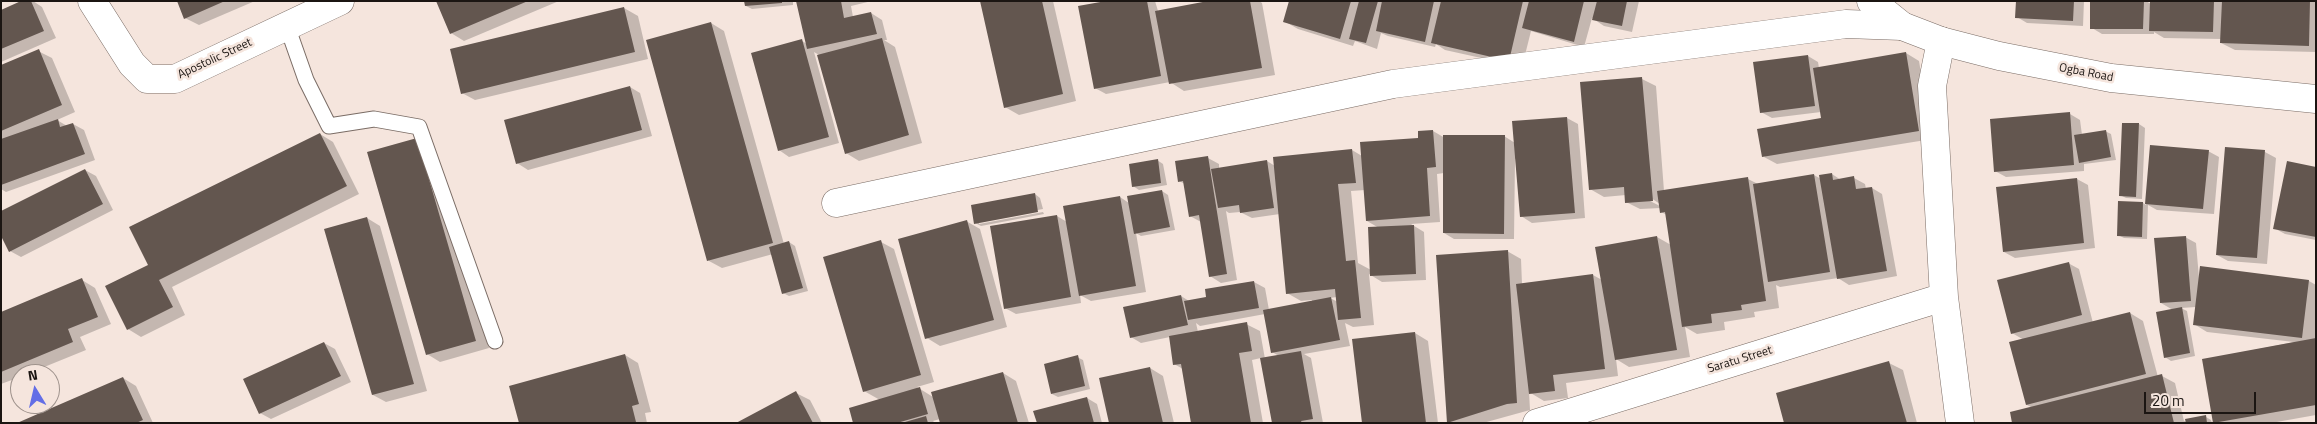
<!DOCTYPE html>
<html>
<head>
<meta charset="utf-8">
<style>
	body { margin:0 }
	#map { position:relative; width:2317px; height:424px; overflow:hidden; background:#f5e5dd; font-family:"Titillium Web",sans-serif }
	canvas { display:block }
	.frame { position:absolute; inset:0; border:2px solid #1b1512; pointer-events:none }
	.north { position:absolute; left:10px; top:364px; width:50px; height:50px; box-sizing:border-box; background:#f5e5dd; border:1px solid #9e928c; border-radius:50%; rotate:351deg; font-size:14px; font-weight:700; line-height:20px; text-align:center; color:#1b1512 }
	.north::after { content:''; display:block; margin:auto; width:18px; height:22px; background:#636ee6; clip-path:polygon(50% 0,100% 100%,50% 72%,0 100%) }
	.scale { position:absolute; left:2144px; top:392px; width:112px; height:22px; box-sizing:border-box; border:2px solid #1b1512; border-top:0; padding-left:6px; font-size:15px; line-height:18px; white-space:nowrap; color:#1b1512; -webkit-text-stroke:4px #f5e5dd; paint-order:stroke }
</style>
</head>
<body>
<div id="map">
<canvas width="2317" height="424"></canvas>
<div class="frame"></div>
<div class="north">N</div>
<div class="scale">20 m</div>
</div>
<script>
const ctx = document.querySelector('canvas').getContext('2d');
ctx.lineJoin = 'round';
function paint(path, color) { ctx.fillStyle = color; ctx.fill(path, 'evenodd'); }
const poly = rows => new Path2D(rows.map(r => 'M' + r).join(''));
function stroke(path, color, width, dash) { ctx.strokeStyle = color; ctx.lineWidth = width; ctx.lineCap = dash ? 'butt' : 'round'; ctx.setLineDash(dash || []); ctx.stroke(path); }
function drawText(font, color, halo, rows, align = 'center') {
  ctx.font = font + ' "Titillium Web",sans-serif'; ctx.lineWidth = 5; ctx.setLineDash([]); ctx.textBaseline = 'middle'; ctx.strokeStyle = halo; ctx.fillStyle = color; for (const [text, x, y, turn = 0] of rows) {
    ctx.save(); ctx.translate(x, y); ctx.rotate((+turn || 0) * Math.PI / 180); ctx.textAlign = isNaN(turn) ? turn : align; if (halo) ctx.strokeText(text, 0, 0); ctx.fillText(text, 0, 0); ctx.restore();
  }
}
paint(poly([
	[24,1,33,1,42,7,56,38,1,62,1,11],
	[178,1,255,1,199,25,185,18],
	[438,1,559,1,464,41,451,33],
	[745,1,793,1,793,5,752,9,746,6],
	[797,1,872,1,851,6,853,17,871,13,882,20,887,40,884,40,895,47,922,143,859,161,846,153,819,55,814,52,839,143,789,157,779,150,802,41,807,44],
	[981,1,1053,1,1076,101,1019,115,1005,107],
	[1113,1,1155,1,1158,11,1215,1,1259,1,1262,3,1275,75,1184,91,1170,82,1106,94,1095,88],
	[1290,1,1639,1,1632,32,1604,26,1592,18,1584,47,1531,31,1522,67,1445,50,1436,44,1435,47,1388,36,1381,33,1377,49,1355,41,1353,46,1298,29,1284,21],
	[1966,1,2084,1,2083,26,2027,23,2017,17,2017,2],
	[2092,1,2146,1,2151,4,2151,1,2316,1,2316,52,2235,50,2221,43,2221,39,2164,38,2154,32,2154,34,2102,34,2092,28],
	[624,8,638,16,648,59,475,100,462,93],
	[711,23,724,31,784,244,789,242,795,246,808,291,789,296,783,293,773,254,722,268,709,261],
	[38,51,52,58,75,112,57,120,67,126,73,124,84,130,95,160,6,192,1,189,1,67],
	[1906,53,1919,61,1932,139,1777,164,1764,157,1823,119,1821,112,1772,118,1761,112,1808,56,1818,62,1819,68],
	[1642,79,1656,86,1664,191,1748,179,1758,184,1814,175,1821,179,1832,174,1841,180,1854,178,1865,184,1866,189,1872,188,1882,194,1897,276,1849,285,1838,278,1780,287,1776,285,1779,308,1754,312,1755,317,1724,322,1725,330,1697,334,1685,327,1690,357,1629,367,1616,359,1618,376,1566,383,1568,398,1544,401,1529,392,1530,410,1483,423,1450,423,1448,422,1507,251,1521,259,1522,284,1593,275,1602,280,1597,248,1657,237,1671,245,1667,215,1661,212,1661,208,1640,209,1626,202,1626,195,1604,197,1590,189,1581,83],
	[1648,196,1660,204,1660,206,1646,199],
	[630,87,640,93,652,136,528,170,517,163],
	[2070,114,2080,120,2082,135,2105,131,2111,134,2116,160,2084,164,2084,171,2006,177,1995,171],
	[1567,118,1578,124,1585,218,1532,223,1521,216,1517,159,1515,159,1514,239,1454,239,1444,233,1444,173,1437,174,1440,222,1411,224,1424,232,1426,280,1382,282,1369,274,1374,325,1353,327,1345,323,1350,346,1304,354,1311,358,1323,423,1273,423,1261,358,1252,360,1263,423,1192,423,1183,369,1174,364,1170,337,1141,343,1131,337,1181,296,1189,301,1207,298,1254,282,1265,288,1269,310,1312,302,1312,300,1301,301,1287,293,1280,214,1252,218,1240,212,1229,213,1226,211,1237,280,1221,283,1210,276,1201,222,1190,216,1185,184,1179,181,1208,158,1219,164,1219,169,1267,161,1275,166,1352,150,1362,156,1419,139,1433,131,1445,138,1504,136,1515,143],
	[1365,190,1367,221,1379,228,1371,270,1358,263,1351,191],
	[1337,297,1338,302,1330,298],
	[1265,314,1272,352,1279,356,1265,359,1260,331,1246,324,1198,332,1196,323,1200,326],
	[2139,124,2145,128,2142,199,2126,198,2120,195],
	[320,134,333,142,359,194,172,287,185,315,141,337,128,329,150,265],
	[430,147,489,348,440,362,427,354,369,153],
	[2151,147,2208,151,2219,157,2214,214,2157,210,2148,205,2147,239,2124,238,2118,235,2143,203,2146,205],
	[2226,149,2265,152,2276,158,2267,264,2228,261,2217,255],
	[1157,160,1163,164,1167,185,1139,190,1133,186],
	[2316,169,2316,240,2285,234,2274,228],
	[85,170,96,176,113,210,21,257,10,251],
	[2077,179,2088,185,2095,248,2015,258,2004,252],
	[1162,191,1168,195,1175,230,1141,236,1136,233,1146,292,1091,301,1080,295,1081,303,1016,314,1005,308,1057,216,1067,222,1065,207,1120,197,1129,203],
	[1035,194,1040,198,1043,209,979,221,979,224,1043,212,1044,214,981,226,975,223],
	[367,218,380,226,427,391,386,402,373,395],
	[966,221,980,229,1007,327,940,346,927,338],
	[2185,237,2196,243,2199,278,2309,281,2316,285,2316,415,2271,423,2215,423,2203,360,2294,342,2207,332,2194,324,2196,307,2181,308,2187,311,2195,356,2171,361,2165,357,2173,310,2161,303],
	[881,242,894,249,934,382,917,387,933,397,1003,373,1016,381,1029,423,941,423,940,419,933,421,935,423,855,423,880,400,864,391],
	[2068,263,2079,269,2093,323,2130,313,2143,321,2158,377,2162,376,2175,383,2184,421,2206,417,2211,420,2212,423,2014,423,2033,408,2027,405,2024,340,2012,333],
	[82,280,95,288,111,324,80,337,86,350,27,374,20,374,20,377,1,384,1,313],
	[1415,333,1428,341,1438,423,1363,423],
	[324,343,335,349,351,382,271,419,260,413],
	[625,355,638,363,651,412,645,413,647,423,520,423],
	[1077,357,1083,360,1090,389,1058,397,1052,394],
	[1889,363,1903,370,1917,423,1785,423],
	[1150,368,1163,376,1174,423,1110,423],
	[123,378,136,386,153,423,21,423],
	[796,393,810,400,822,423,739,423],
	[1087,398,1097,404,1102,423,1038,423]
]), '#0003');
paint(poly([
	[21,1,31,1,44,31,1,49,1,10],
	[177,1,225,1,184,19],
	[436,1,528,1,450,34],
	[744,1,782,1,782,3,745,6],
	[796,1,841,1,844,18,871,12,877,34,807,49],
	[980,1,1042,1,1063,94,1004,108],
	[1106,1,1147,1,1161,76,1094,89,1078,6],
	[1208,1,1250,1,1262,68,1169,84,1155,11],
	[1289,1,1351,1,1340,39,1283,22],
	[1359,1,1378,1,1366,43,1349,39],
	[1382,1,1434,1,1425,42,1376,31],
	[1441,1,1523,1,1509,61,1431,43],
	[1529,1,1584,1,1574,42,1522,28],
	[1597,1,1627,1,1622,26,1592,20],
	[2016,1,2074,1,2073,21,2015,18],
	[2090,1,2144,1,2143,29,2090,29],
	[2150,1,2214,1,2213,32,2149,31],
	[2222,1,2310,1,2309,46,2220,43],
	[624,7,635,52,461,94,450,49],
	[711,22,773,243,707,261,646,40],
	[882,38,909,135,845,154,817,55],
	[802,39,829,137,778,151,751,53],
	[39,49,62,105,1,131,1,65],
	[1906,52,1919,131,1762,157,1757,129,1821,118,1813,68],
	[1808,55,1815,106,1760,113,1753,62],
	[1642,77,1653,201,1625,203,1624,187,1589,190,1580,82],
	[630,86,642,130,516,164,504,120],
	[2070,112,2074,165,1994,172,1990,119],
	[1567,117,1575,213,1520,217,1512,121],
	[58,119,60,127,73,123,85,154,1,185,1,139],
	[2122,123,2139,123,2136,197,2119,196],
	[1433,130,1436,167,1427,168,1430,216,1366,221,1360,142,1418,138,1418,131],
	[2106,130,2111,157,2079,163,2074,135],
	[320,133,347,186,159,280,173,307,127,330,105,286,148,265,129,227],
	[1443,135,1505,135,1504,234,1443,233],
	[417,138,476,341,426,355,367,152],
	[2150,145,2209,150,2203,209,2145,204],
	[2225,147,2265,150,2257,258,2216,255],
	[1352,149,1356,183,1338,184,1346,261,1355,260,1361,318,1338,320,1335,289,1286,294,1273,157],
	[1208,156,1227,274,1209,277,1199,215,1189,217,1183,181,1178,182,1175,161],
	[1158,159,1161,183,1132,187,1129,164],
	[1267,160,1274,208,1240,213,1239,205,1218,208,1211,169],
	[2287,161,2316,167,2316,237,2273,229],
	[85,169,103,204,9,252,1,236,1,211],
	[1832,173,1833,180,1854,176,1856,189,1872,187,1887,271,1837,279,1819,175],
	[1814,174,1830,272,1768,282,1753,184],
	[1748,177,1766,301,1741,305,1742,310,1711,314,1712,323,1682,327,1665,212,1660,213,1657,191],
	[2077,178,2084,243,2003,252,1996,187],
	[1162,190,1170,227,1134,234,1127,196],
	[1035,193,1038,212,974,224,971,205],
	[1120,196,1136,286,1079,296,1063,206],
	[2118,201,2143,202,2142,237,2117,236],
	[1057,215,1071,297,1004,309,990,226],
	[367,217,414,384,372,395,324,229],
	[967,220,994,320,925,339,898,239],
	[1414,225,1416,274,1370,276,1368,227],
	[1657,236,1677,350,1615,360,1595,247],
	[2186,236,2191,301,2160,303,2154,238],
	[881,240,921,375,863,392,823,257],
	[789,241,803,288,782,294,769,247],
	[1508,250,1517,403,1507,404,1447,423,1436,255],
	[2069,262,2082,315,2011,334,1997,280],
	[2200,266,2309,280,2302,338,2193,325],
	[1593,274,1605,369,1553,375,1555,391,1529,394,1516,284],
	[82,278,98,317,68,329,73,342,1,372,1,312],
	[1254,281,1259,308,1188,320,1184,301,1206,297,1205,289],
	[1181,295,1188,325,1130,338,1123,307],
	[1331,297,1340,340,1271,353,1263,310],
	[2182,307,2190,353,2164,358,2156,312],
	[2130,312,2146,374,2026,405,2009,342],
	[1247,322,1252,351,1239,353,1251,423,1191,423,1181,364,1173,365,1169,336],
	[1415,332,1426,423,1362,423,1352,339],
	[2316,338,2316,405,2213,423,2202,359],
	[324,342,341,376,259,414,243,379],
	[1301,351,1313,419,1301,421,1302,423,1272,423,1260,358],
	[625,354,639,404,632,406,636,422,519,423,509,386],
	[1078,355,1085,386,1051,394,1044,364],
	[1889,361,1907,423,1784,423,1776,393],
	[1150,367,1163,423,1109,423,1099,378],
	[1003,372,1018,423,940,423,931,392],
	[2162,374,2174,423,2012,423,2010,412],
	[123,377,143,420,136,423,17,423],
	[920,387,928,414,897,423,853,423,849,408],
	[796,391,813,423,736,423],
	[1087,397,1094,423,1037,423,1033,411],
	[2206,415,2207,423,2186,423,2185,419],
	[926,416,928,423,905,423,905,422]
]), '#63564f');
const lane = poly([
	[287,26,306,80,329,126,374,119,419,127,495,341]
]);
const street = poly([
	[92,1,132,64,147,79,175,79,340,1],
	[1941,41,1932,86,1944,297,1960,423],
	[836,203,1393,84,1846,24,1902,26],
	[1537,423,1944,297]
]);
const secondary = poly([
	[1871,1,1902,26,1941,41,1999,56,2111,78,2316,99]
]);
stroke(lane, '#7a6c65', 17);
stroke(street, '#7a6c65', 29);
stroke(secondary, '#7a6c65', 29);
stroke(lane, '#fff', 15);
stroke(street, '#fff', 28);
stroke(secondary, '#fff', 28);
drawText('12px', '#1b1512', '#f5e5dd', [
	["Apostolic Street",215,59,-25],
	["Ogba Road",2086,73,11],
	["Saratu Street",1740,360,-17]
]);
</script>
</body>
</html>
